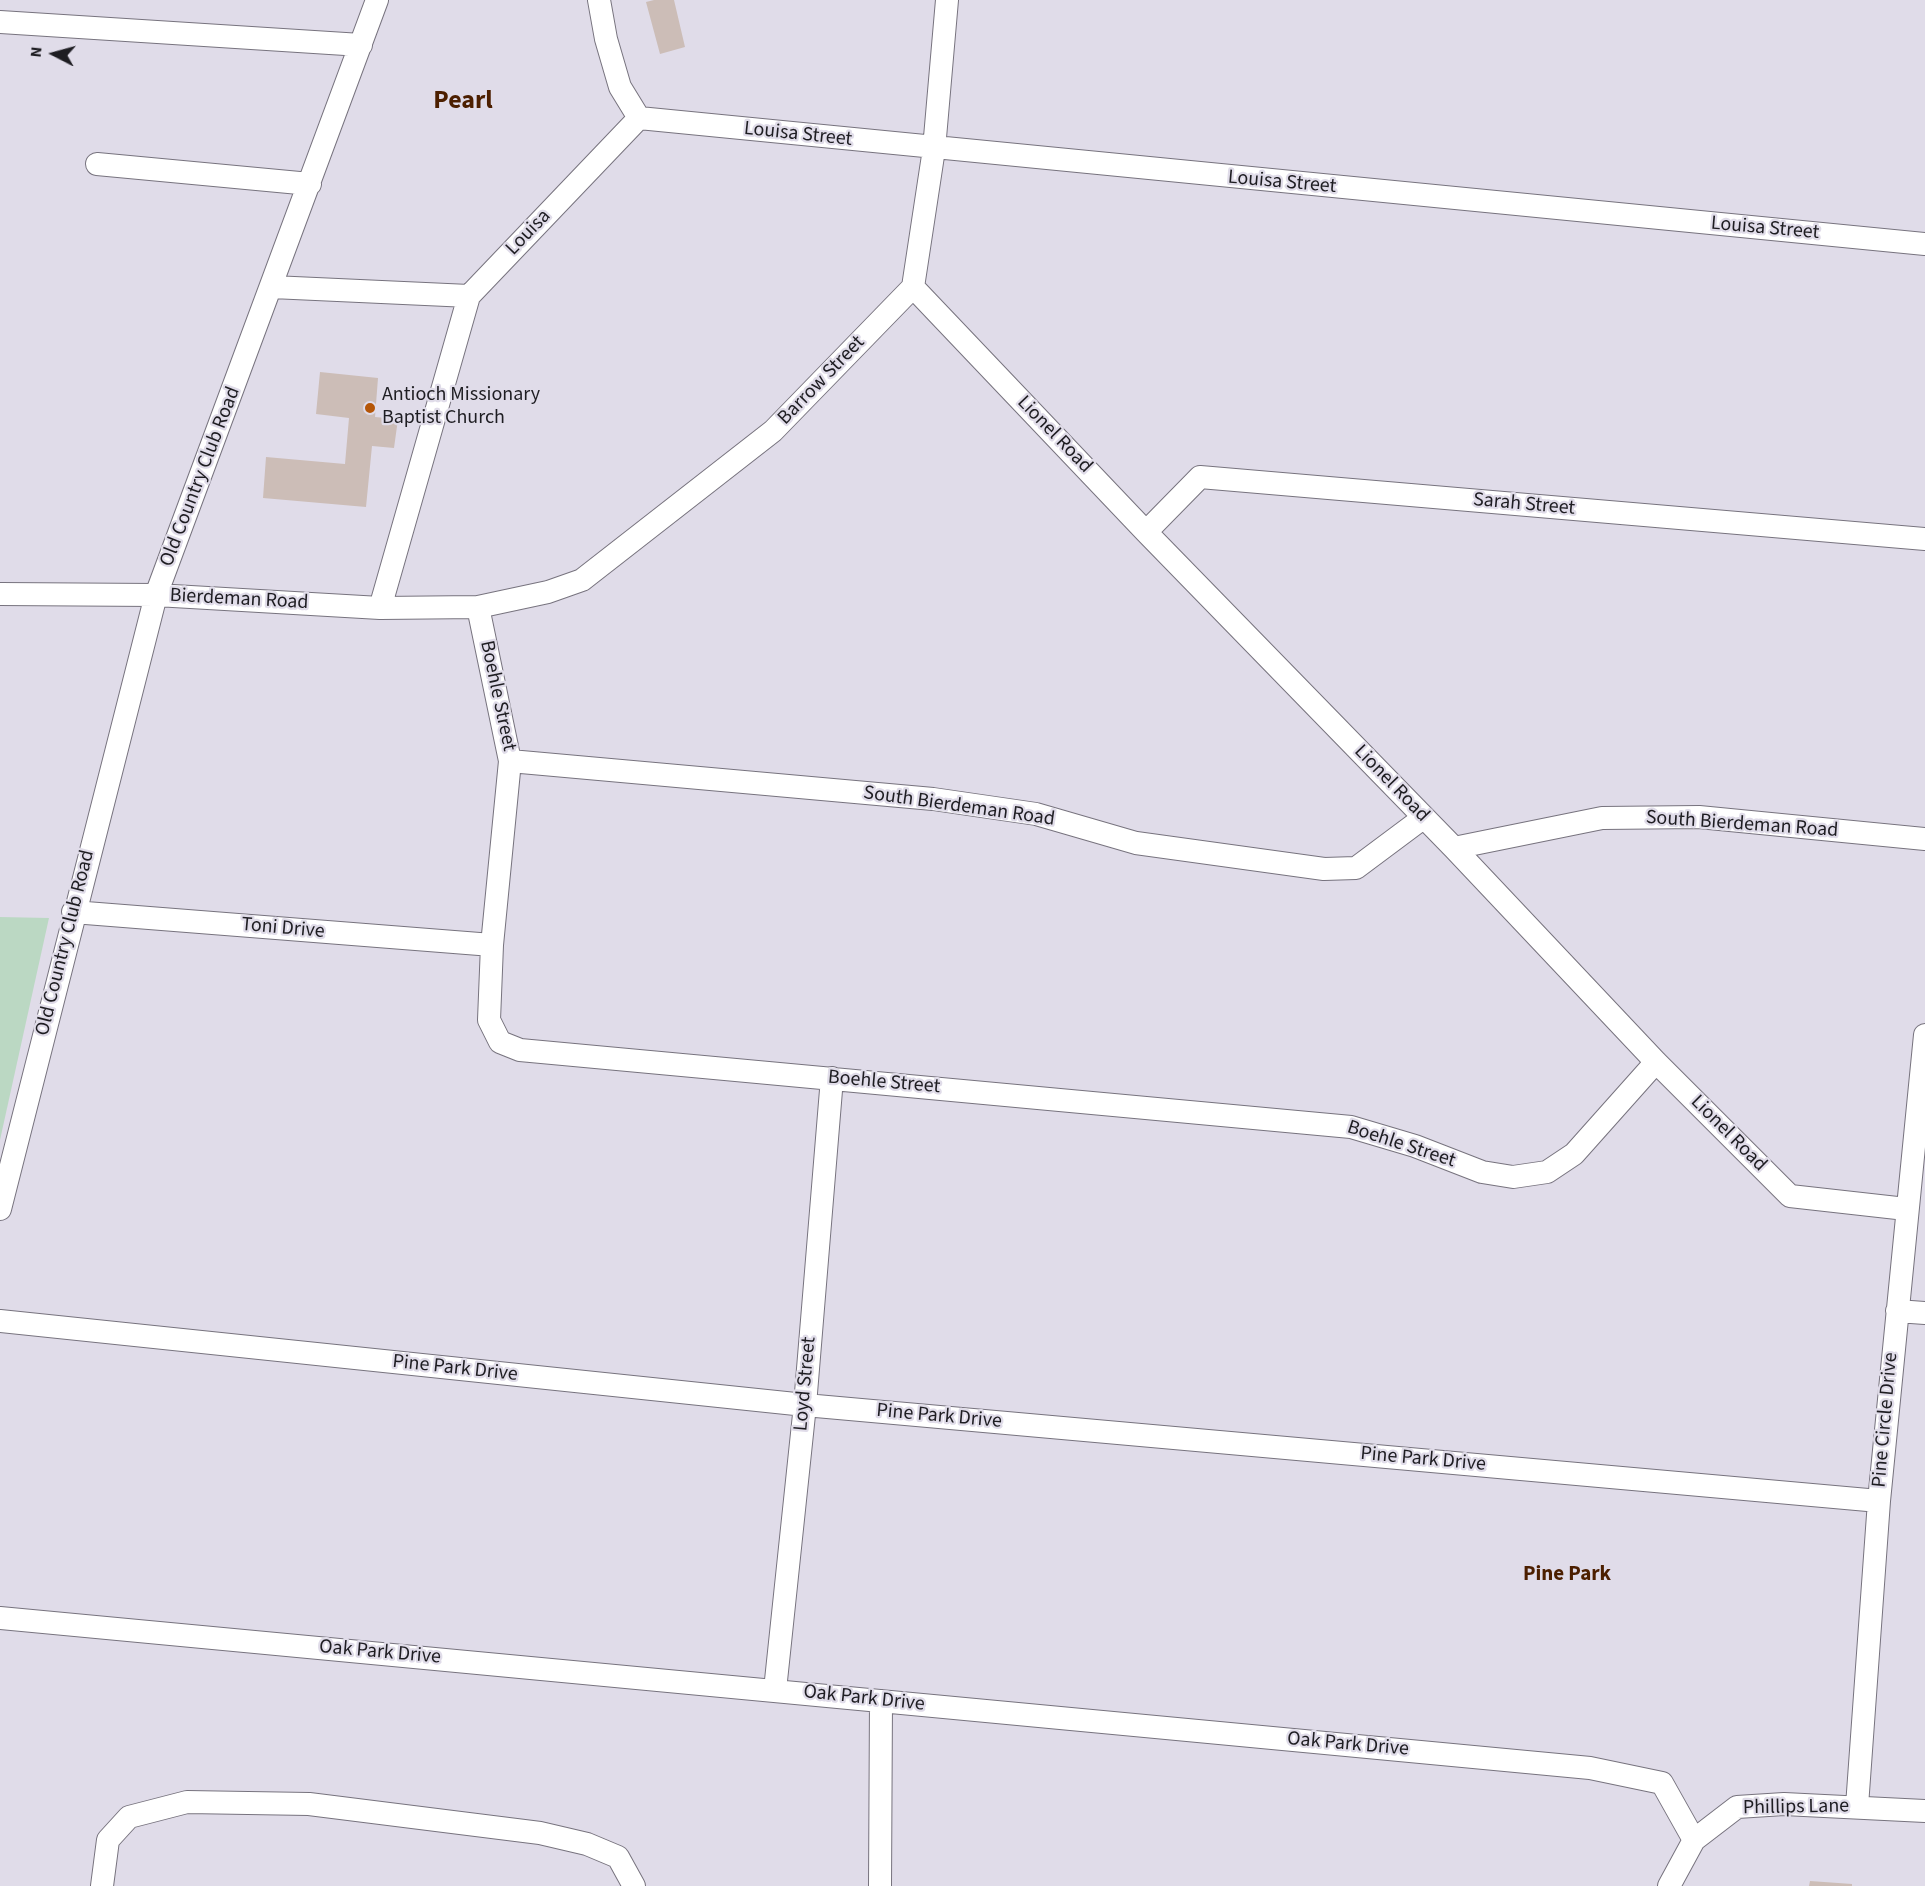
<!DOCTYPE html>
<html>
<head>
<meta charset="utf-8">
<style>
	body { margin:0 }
	#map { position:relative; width:1925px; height:1886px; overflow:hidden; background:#e0dce9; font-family:"Source Sans 3",sans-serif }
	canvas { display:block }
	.north { position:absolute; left:24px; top:24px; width:60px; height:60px; -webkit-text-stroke:4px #e0dce9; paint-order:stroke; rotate:276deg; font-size:16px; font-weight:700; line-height:24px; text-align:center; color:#1e1d22 }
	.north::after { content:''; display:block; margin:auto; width:21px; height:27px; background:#1e1d22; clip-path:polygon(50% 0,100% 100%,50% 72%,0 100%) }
</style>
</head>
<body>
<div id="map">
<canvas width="1925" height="1886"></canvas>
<div class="north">N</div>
</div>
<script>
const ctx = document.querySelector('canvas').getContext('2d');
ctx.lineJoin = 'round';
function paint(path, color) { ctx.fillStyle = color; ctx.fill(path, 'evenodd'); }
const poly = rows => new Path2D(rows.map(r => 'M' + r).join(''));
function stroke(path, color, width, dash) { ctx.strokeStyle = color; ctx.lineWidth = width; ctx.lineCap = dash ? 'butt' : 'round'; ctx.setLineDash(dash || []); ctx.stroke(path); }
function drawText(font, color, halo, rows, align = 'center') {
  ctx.font = font + ' "Source Sans 3",sans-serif'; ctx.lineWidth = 4.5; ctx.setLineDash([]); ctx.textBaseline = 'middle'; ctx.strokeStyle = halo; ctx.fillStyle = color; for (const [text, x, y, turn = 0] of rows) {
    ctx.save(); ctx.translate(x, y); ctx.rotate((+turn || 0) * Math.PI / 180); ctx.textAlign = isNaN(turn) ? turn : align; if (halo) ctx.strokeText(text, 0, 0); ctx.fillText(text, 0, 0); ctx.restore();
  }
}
paint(poly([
	[0,917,49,918,0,1140]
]), '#bbd8c3');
paint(poly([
	[654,0,674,0,685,47,660,54,646,2],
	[320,372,378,378,375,417,398,419,394,448,372,446,366,507,263,498,266,457,345,464,349,418,316,414],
	[1810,1881,1852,1884,1852,1886,1809,1886]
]), '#ccbdb7');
const minor = poly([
	[0,22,361,45],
	[639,118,1925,244],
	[97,164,310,184],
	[272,287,469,296],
	[913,287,1146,532,1454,848,1656,1062,1790,1196,1906,1209],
	[1146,532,1200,477,1925,539],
	[0,594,156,595,380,608,478,607,548,592,582,580,773,431,913,287,934,149,947,0],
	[478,607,510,761,492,945,489,1020,500,1042,520,1050,1351,1127,1415,1146,1482,1172,1513,1177,1547,1172,1574,1154,1656,1062],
	[380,608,469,296,639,118,620,87,606,39,599,0],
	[510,761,933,799,1036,814,1136,843,1324,869,1356,868,1423,818],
	[1454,848,1602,818,1699,817,1925,839],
	[73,912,492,945],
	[0,1209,156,595,377,0],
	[1897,1311,1925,1313],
	[0,1321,805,1405,1879,1501],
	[0,1618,1590,1768,1662,1783,1694,1840],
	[775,1690,805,1405,832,1078],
	[1857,1806,1879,1501,1925,1035],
	[102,1886,108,1840,129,1817,187,1802,309,1804,540,1833,587,1844,618,1857,634,1886],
	[880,1886,881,1701],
	[1669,1886,1694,1840,1737,1807,1784,1804,1925,1811]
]);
stroke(minor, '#77737e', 24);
stroke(minor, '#fff', 22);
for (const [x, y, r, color] of [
	[370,408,6,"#b55607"]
]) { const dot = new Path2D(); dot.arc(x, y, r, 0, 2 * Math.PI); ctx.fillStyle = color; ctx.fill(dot); stroke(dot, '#e0dce9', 2); }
drawText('20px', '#1e1d22', '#e0dce9', [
	["Louisa Street",798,135,6],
	["Louisa Street",1282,183,5],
	["Louisa Street",1765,229,5],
	["Louisa",529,233,-46],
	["Barrow Street",822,381,-46],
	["Lionel Road",1054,435,46],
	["Old Country Club Road",201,477,-69],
	["Sarah Street",1524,505,5],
	["Bierdeman Road",239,600,3],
	["Boehle Street",497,696,78],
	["Lionel Road",1391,784,46],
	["South Bierdeman Road",959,807,8],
	["South Bierdeman Road",1742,825,4],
	["Toni Drive",283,929,5],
	["Old Country Club Road",66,943,-76],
	["Boehle Street",884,1083,5],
	["Lionel Road",1728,1134,45],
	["Boehle Street",1401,1145,18],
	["Pine Park Drive",455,1369,6],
	["Loyd Street",806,1384,-85],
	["Pine Park Drive",939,1417,5],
	["Pine Circle Drive",1886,1420,-85],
	["Pine Park Drive",1423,1460,5],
	["Oak Park Drive",380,1653,5],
	["Oak Park Drive",864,1699,6],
	["Oak Park Drive",1348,1745,5],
	["Phillips Lane",1796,1808,-1]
]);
drawText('20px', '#1e1d22', '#e0dce9', [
	["Antioch Missionary",382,396],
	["Baptist Church",382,419]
], 'left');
drawText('bold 21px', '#4c1f00', '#e0dce9', [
	["Pine Park",1567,1575]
]);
drawText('bold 26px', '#4c1f00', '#e0dce9', [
	["Pearl",463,102]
]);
</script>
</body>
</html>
